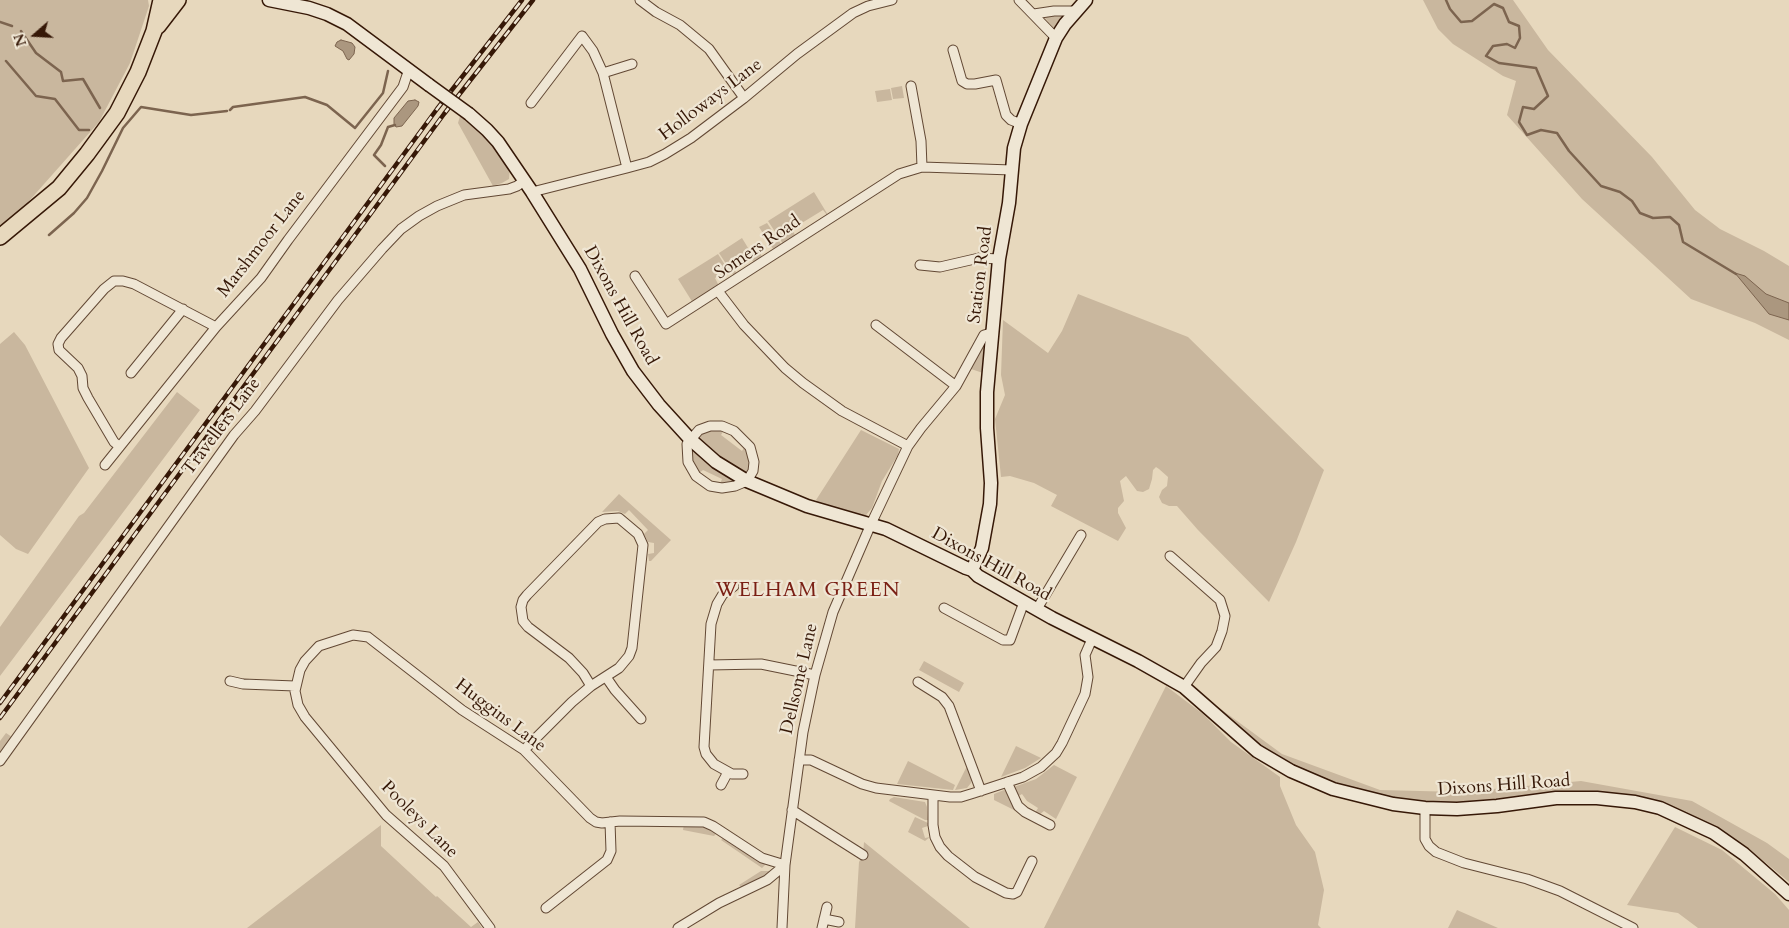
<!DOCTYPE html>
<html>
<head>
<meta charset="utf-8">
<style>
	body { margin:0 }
	#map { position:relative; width:1789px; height:928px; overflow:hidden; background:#e7d8bd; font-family:Cardo,serif }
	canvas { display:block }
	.north { position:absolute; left:10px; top:10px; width:50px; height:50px; -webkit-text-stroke:4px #efe6d4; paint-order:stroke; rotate:251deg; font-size:14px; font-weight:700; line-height:20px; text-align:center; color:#361807 }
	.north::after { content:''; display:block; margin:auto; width:18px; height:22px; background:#361807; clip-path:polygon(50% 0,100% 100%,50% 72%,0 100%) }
</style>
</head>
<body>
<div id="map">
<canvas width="1789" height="928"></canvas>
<div class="north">N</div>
</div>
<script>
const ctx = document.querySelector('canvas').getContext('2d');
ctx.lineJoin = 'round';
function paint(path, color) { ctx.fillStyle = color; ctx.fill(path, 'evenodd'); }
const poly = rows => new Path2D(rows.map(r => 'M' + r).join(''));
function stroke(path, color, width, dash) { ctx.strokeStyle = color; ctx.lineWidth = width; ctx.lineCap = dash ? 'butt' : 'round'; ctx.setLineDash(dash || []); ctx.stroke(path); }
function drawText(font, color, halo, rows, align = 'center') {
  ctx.font = font + ' Cardo,serif'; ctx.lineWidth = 4.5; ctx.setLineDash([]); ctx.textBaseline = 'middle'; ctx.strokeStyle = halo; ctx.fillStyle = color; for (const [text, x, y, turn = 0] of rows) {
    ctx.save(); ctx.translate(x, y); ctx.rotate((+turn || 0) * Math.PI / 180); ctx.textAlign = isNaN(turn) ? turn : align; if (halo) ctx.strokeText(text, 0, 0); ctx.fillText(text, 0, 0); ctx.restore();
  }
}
paint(poly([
	[0,0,148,0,149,6,130,63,99,122,21,210,0,226],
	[1423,0,1513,0,1548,50,1652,157,1695,210,1720,229,1764,251,1789,266,1789,340,1755,323,1691,299,1582,199,1507,115,1516,81,1503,76,1453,44,1438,29],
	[1063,15,1063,18,1061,17,1059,20,1060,22,1055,29,1044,17,1044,16],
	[902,86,904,98,893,99,891,88],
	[890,89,892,100,877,102,875,91],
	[460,116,475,125,496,147,510,167,509,179,502,183,493,186,458,123],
	[814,192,828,215,827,215,823,210,792,229,795,235,783,244,768,221],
	[767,223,781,244,773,249,759,227],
	[742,238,753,256,759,252,763,258,754,263,750,257,733,267,737,274,734,276,719,253],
	[718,254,728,270,715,278,719,286,693,303,678,279],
	[1078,294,1188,337,1324,470,1296,542,1269,602,1198,530,1177,506,1169,506,1162,503,1159,497,1162,490,1167,486,1168,477,1159,469,1156,467,1153,470,1152,479,1149,489,1143,492,1137,491,1126,476,1120,481,1124,501,1118,508,1118,513,1126,528,1118,541,1051,506,1057,495,1034,483,1010,476,1001,477,995,419,1005,395,1001,375,1003,320,1048,353,1062,331],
	[14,332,25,345,89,468,28,554,16,549,0,535,0,344],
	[984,342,987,342,983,373,971,369],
	[177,392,200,410,0,676,0,627,79,516,84,513],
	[705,429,724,430,721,435,742,451,745,446,753,462,747,474,730,464,697,438],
	[861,430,899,449,898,455,882,481,872,508,866,515,862,515,819,503,816,500],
	[690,449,718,471,736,482,720,484,722,479,703,470,698,474,692,463],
	[619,494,671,540,651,561,649,561,648,554,654,553,654,543,648,542,644,534,648,530,629,510,625,514,618,511,602,512],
	[924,661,964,683,959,692,919,670],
	[1166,686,1203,714,1231,742,1280,777,1280,786,1296,825,1315,852,1324,890,1318,925,1321,928,1044,928],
	[1203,696,1282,754,1380,790,1460,792,1581,781,1692,801,1767,843,1789,859,1789,882,1766,863,1718,829,1648,801,1507,800,1429,805,1392,801,1315,780,1249,740],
	[6,733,12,737,0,754,0,741],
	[1016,746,1041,758,1025,768,1001,777],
	[908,761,955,785,953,790,897,784],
	[1054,765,1077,777,1056,819,1044,811,1038,816,1035,813,1038,808,1027,801,1022,794,1017,797,1014,787,1036,779],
	[967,766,972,778,971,783,967,788,955,790],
	[1004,790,1007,792,1016,808,1016,811,994,800,994,794],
	[894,797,925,802,927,807,928,820,925,820,889,801,890,799],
	[915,817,928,823,928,826,922,828,925,838,930,837,925,841,908,832],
	[684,824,705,826,718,832,714,836,683,830],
	[381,825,381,846,436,897,437,896,471,927,478,922,482,928,247,928],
	[1675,827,1722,850,1775,894,1789,910,1789,928,1698,928,1678,913,1627,905],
	[724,837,767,863,762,868,721,840],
	[864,842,970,928,855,928,859,862,863,855],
	[761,871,771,871,765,877,742,888,739,885],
	[1457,910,1498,928,1448,928]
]), '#c9b79e');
const water = poly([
	[341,40,352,43,355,47,354,54,349,60,347,59,343,51,335,46,337,42,341,40],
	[415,100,419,102,418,106,402,126,396,127,394,124,394,118,408,101,415,100],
	[1735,273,1745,276,1766,294,1789,303,1789,320,1769,314,1735,273]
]);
paint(water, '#ab977f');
stroke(water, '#7c644f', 1);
stroke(poly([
	[1446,0,1450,9,1461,22,1472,21,1494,4,1503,8,1509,22,1519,26,1520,38,1515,48,1507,44,1493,46,1486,56,1499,63,1536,68,1548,96,1534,109,1523,107,1519,122,1527,135,1541,130,1557,133,1569,151,1601,186,1620,192,1632,201,1640,213,1653,218,1670,217,1679,225,1683,242,1736,274],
	[0,22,12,26],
	[21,31,36,53,61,72,63,81,83,79,100,108],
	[6,61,36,96,55,99,79,130,89,130],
	[230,110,233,107,305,97,327,105,355,128,383,93,388,71],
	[385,166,374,155,381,145,388,127,395,125],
	[49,235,74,213,87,198,102,171,123,128,141,107,191,115,227,111]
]), '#7c644f', 2.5);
const street = poly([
	[640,0,656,12,680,25,709,49,744,98],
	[1019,0,1056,38],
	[1034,14,1054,11,1076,11],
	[953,50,962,81,967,84,975,84,996,80,1006,115,1011,120,1021,124],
	[603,73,632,64],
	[911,86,921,141,922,167],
	[531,103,582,36,593,51,603,73,627,168],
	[532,192,627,168,649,162,665,154,691,138,744,98,797,54,853,13,868,6,892,0],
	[920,265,940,267,979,258,999,259],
	[635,276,666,324,899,174,922,167,1012,170],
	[718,291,744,325,785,368,803,383,842,411,908,446],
	[876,325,956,386],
	[131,373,183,309],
	[710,426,722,426,734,431,750,447,754,462,753,471,747,481,735,486,722,488,710,486,696,476,688,462,687,444,699,430,710,426],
	[119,446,114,442,88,398,83,388,82,376,78,368,59,350,58,344,61,338,104,289,114,281,123,281,134,284,216,327],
	[105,465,216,327,261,278,288,240,403,87,409,69],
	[1170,556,1220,600,1225,616,1222,631,1216,647,1201,663,1184,687],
	[734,586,723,594,717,604,711,624,704,747,706,754,714,764,732,774,743,774],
	[944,608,1003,640,1010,640,1024,602],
	[1037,609,1081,535],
	[709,665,761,664,815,675],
	[606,677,615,690,641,719],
	[230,681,243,684,295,686],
	[918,682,942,697,949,706,981,791],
	[524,750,572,702,591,686,619,668,629,656,632,648,643,545,638,534,619,518,605,519,598,522,527,595,523,600,521,607,523,621,528,627,569,658,583,673,591,686],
	[799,760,811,760,862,784,876,788,950,797,961,797,974,793,1023,777,1041,767,1056,753,1062,743,1085,694,1088,677,1085,655,1092,639],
	[0,761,234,435,255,411,338,300,382,249,401,229,419,216,437,206,464,195,509,189,517,186,524,181],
	[1007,782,1018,806,1025,812,1050,825],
	[721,785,728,772],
	[933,796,933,825,935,837,940,847,948,856,975,877,1006,893,1013,894,1017,892,1032,861],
	[1425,808,1425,839,1429,846,1436,852,1464,863,1527,879,1560,891,1633,928],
	[792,810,863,855],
	[546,908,607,860,611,851,610,822],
	[824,919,839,922],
	[490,928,444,866,386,815,305,717,298,705,295,691,300,670,305,661,319,646,353,635,368,637,462,710,524,750,590,818,596,822,602,823,620,821,704,822,713,826,762,858,785,865],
	[678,928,719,903,767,880,785,865],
	[782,928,785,865,803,732,815,675,833,612,871,524,908,446,921,428,956,386,984,335,991,333],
	[822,928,827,907]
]);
const secondary = poly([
	[269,0,309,8,327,14,347,24,429,85],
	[469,114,487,130,498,142,532,192,580,269,612,334,633,371,659,405,690,439,716,462,747,481,807,506,886,529,966,568,972,570,978,576,1052,618,1138,661,1184,687,1257,751,1291,771,1333,789,1393,804,1425,808,1457,809,1497,806,1556,798,1597,798,1635,802,1660,808,1714,833,1744,854,1789,894],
	[972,570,982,548,990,504,991,483,987,428,987,392,999,259,1009,203,1014,148,1021,124,1056,38,1065,24,1086,0]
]);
const primary = poly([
	[158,26,178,0],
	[0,237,59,188,87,154,117,113,138,72,154,31,161,0]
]);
stroke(street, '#624834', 11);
stroke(secondary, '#361807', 15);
stroke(primary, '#361807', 18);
stroke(street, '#efe6d4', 9);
stroke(secondary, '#efe6d4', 12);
stroke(primary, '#e7d8bd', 15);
const rail = poly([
	[0,703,437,109,522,0],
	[0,718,444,114,533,0]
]);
stroke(rail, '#361807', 4.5);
stroke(rail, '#efe6d4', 2.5, [8]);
const secondaryBridge = poly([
	[429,85,469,114]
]);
stroke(secondaryBridge, '#361807', 15, []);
stroke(secondaryBridge, '#efe6d4', 12);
drawText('18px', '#361807', '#efe6d4', [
	["Holloways Lane",711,100,-37],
	["Marshmoor Lane",262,244,-52],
	["Somers Road",758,248,-34],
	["Station Road",981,275,-83],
	["Dixons Hill Road",620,306,61],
	["Travellers Lane",222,427,-53],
	["Dixons Hill Road",991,565,29],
	["Dellsome Lane",800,679,-77],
	["Huggins Lane",500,716,37],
	["Dixons Hill Road",1504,786,-4],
	["Pooleys Lane",419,820,45]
]);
ctx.letterSpacing = '1px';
drawText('20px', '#7a1f14', '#efe6d4', [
	["WELHAM GREEN",808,591]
]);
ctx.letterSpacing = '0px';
</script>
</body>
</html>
